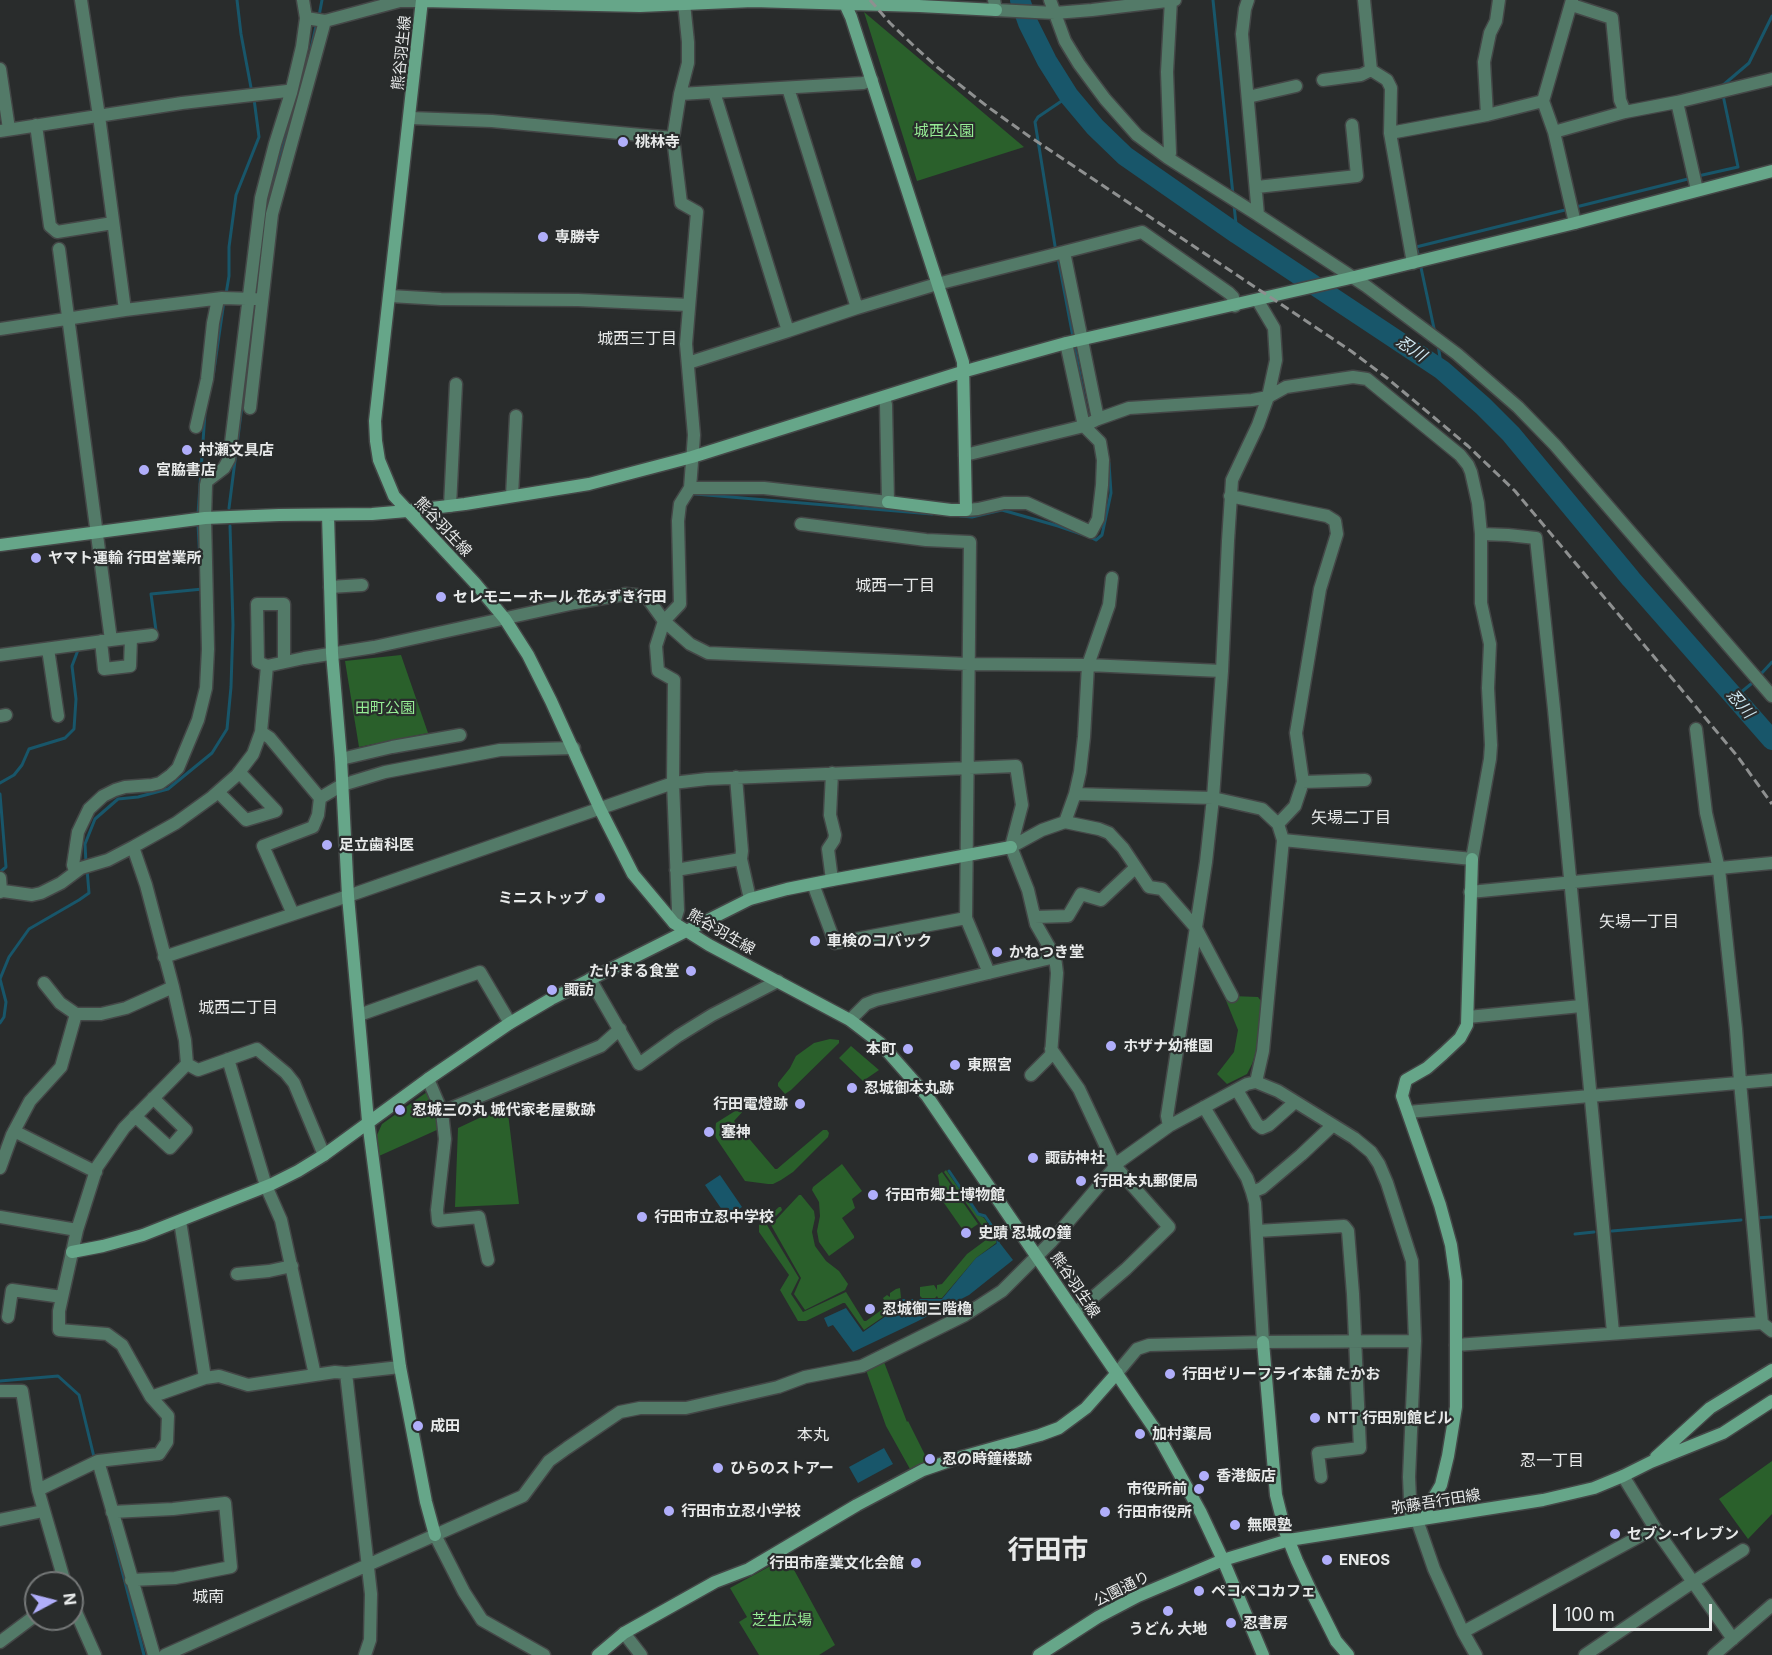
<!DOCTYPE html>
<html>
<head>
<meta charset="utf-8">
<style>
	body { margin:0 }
	#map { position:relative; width:1772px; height:1655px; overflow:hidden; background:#292c2c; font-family:Inter,sans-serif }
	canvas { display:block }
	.north { position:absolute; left:24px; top:1571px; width:60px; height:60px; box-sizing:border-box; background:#292c2c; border:2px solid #757878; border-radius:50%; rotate:83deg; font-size:16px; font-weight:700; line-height:24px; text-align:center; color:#e8eaea }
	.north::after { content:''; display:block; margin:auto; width:21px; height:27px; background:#b0aefa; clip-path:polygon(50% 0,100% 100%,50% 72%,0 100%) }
	.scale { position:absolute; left:1553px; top:1604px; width:159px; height:27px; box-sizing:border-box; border:3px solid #e8eaea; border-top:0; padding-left:8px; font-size:18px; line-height:21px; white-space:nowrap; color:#e8eaea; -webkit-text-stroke:4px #292c2c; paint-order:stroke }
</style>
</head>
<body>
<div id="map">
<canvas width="1772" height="1655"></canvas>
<div class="north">N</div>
<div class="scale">100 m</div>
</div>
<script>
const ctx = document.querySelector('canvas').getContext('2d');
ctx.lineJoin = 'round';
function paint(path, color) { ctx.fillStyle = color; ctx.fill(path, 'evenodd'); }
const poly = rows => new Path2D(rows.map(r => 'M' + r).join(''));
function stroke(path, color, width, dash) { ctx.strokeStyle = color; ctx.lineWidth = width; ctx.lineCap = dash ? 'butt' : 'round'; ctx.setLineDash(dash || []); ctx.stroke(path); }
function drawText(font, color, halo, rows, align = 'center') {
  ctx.font = font + ' Inter,"Noto Sans JP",sans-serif'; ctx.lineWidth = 4.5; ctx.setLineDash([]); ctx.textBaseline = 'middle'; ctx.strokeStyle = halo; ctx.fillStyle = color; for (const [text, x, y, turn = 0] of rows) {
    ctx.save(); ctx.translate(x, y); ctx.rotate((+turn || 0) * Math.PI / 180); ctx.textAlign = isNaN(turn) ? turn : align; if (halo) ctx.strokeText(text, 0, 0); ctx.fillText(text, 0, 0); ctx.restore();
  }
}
paint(poly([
	[864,12,1024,147,917,181],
	[401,655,428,733,359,747,345,661],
	[1232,996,1258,997,1261,1001,1257,1049,1252,1064,1247,1074,1227,1084,1217,1074,1234,1052,1238,1030,1225,998],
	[830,1039,839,1040,839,1043,791,1090,785,1094,778,1086,778,1083,790,1068,796,1056,814,1043],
	[851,1046,879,1070,863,1081,839,1058],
	[427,1092,437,1116,439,1129,379,1156,377,1135,382,1124],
	[507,1105,519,1204,455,1207,458,1128],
	[743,1106,746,1108,734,1121,775,1169,777,1169,823,1130,827,1130,829,1133,828,1137,793,1172,781,1180,773,1184,768,1184,745,1181,716,1138,715,1134,716,1123],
	[842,1164,862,1191,852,1199,855,1208,842,1218,854,1236,854,1238,829,1256,819,1242,817,1231,820,1216,819,1202,812,1190,813,1187],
	[946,1170,977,1214,984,1218,996,1235,996,1243,976,1258,942,1298,938,1298,937,1296,935,1298,922,1298,920,1296,920,1287,934,1285,937,1290,937,1285,942,1284,967,1254,990,1237,944,1172],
	[942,1172,978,1224,965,1233,937,1193,940,1190,938,1175],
	[799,1195,801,1195,814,1211,815,1218,812,1232,815,1246,826,1261,839,1271,848,1284,845,1290,805,1310,794,1294,801,1278,771,1225],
	[779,1207,781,1207,782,1210,767,1225,799,1278,791,1294,803,1312,846,1292,864,1321,866,1321,887,1306,883,1298,887,1295,890,1297,890,1293,896,1289,900,1288,901,1298,893,1301,896,1308,864,1330,845,1303,843,1303,806,1321,798,1321,780,1290,789,1275,759,1232,759,1225],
	[884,1362,907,1422,908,1421,928,1461,910,1469,886,1426,866,1370],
	[1772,1461,1772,1514,1748,1539,1719,1499],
	[787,1557,835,1645,819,1655,759,1655,739,1622,747,1617,730,1588]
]), '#2a602b');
paint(poly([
	[720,1175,742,1207,727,1217,705,1185],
	[999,1242,1013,1260,969,1295,916,1322,853,1352,833,1325,828,1327,824,1318,846,1308,863,1332,899,1307,896,1302,898,1299,942,1299,976,1258],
	[884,1448,893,1464,858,1483,849,1467]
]), '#18566a');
stroke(poly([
	[237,0,241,34,252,93],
	[1213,0,1233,195],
	[319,16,322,0],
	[311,48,317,22],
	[1722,86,1749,63,1772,16],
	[1698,176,1738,167,1723,95],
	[1234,205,1237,234],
	[1576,207,1692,178],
	[266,213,268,198,304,75],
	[1056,252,1035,122,1038,117,1069,96],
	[1419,257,1416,247,1569,209],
	[1058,258,1073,337],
	[1420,263,1435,333],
	[226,294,229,276,229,247,236,195,259,137,254,99],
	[256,296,264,231],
	[1074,344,1087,413,1091,419],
	[1438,345,1442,370],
	[213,377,224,301],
	[695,494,932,514],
	[229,508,255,303],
	[198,514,205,413],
	[960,516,972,517,1002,510,1058,526,1084,535],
	[198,524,200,562],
	[1090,537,1096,540,1102,535,1111,493,1109,463],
	[153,639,157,638,151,594,203,589],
	[1760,675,1772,662],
	[1734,698,1751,684],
	[0,783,14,775,22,765,29,749,65,738,74,729,76,699,72,666,78,650,81,649],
	[0,794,6,867,0,872],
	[86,863,85,844,95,819,118,799,138,797,168,789,212,753,227,729,231,687,233,625,230,526],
	[0,1023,4,1017,6,1002,0,979,9,957,29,929,79,900,89,893,87,869],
	[949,1171,978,1214,985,1216,998,1235,998,1243],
	[1755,1218,1772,1217],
	[1612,1231,1741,1220],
	[1575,1234,1594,1232],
	[0,1381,58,1376,79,1395,94,1457],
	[111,1528,144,1655]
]), '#18566a', 3);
stroke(poly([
	[1020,0,1028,23,1047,61,1069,96,1095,127,1125,156,1237,234,1442,370,1483,406,1511,434,1631,579,1772,740]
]), '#18566a', 20);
const street = poly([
	[303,0,306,18],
	[994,0,996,10,1055,13,1092,10,1175,0],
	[1050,0,1065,41,1079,64,1105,99,1137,135,1168,158,1258,215],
	[1248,0,1245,9,1242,34,1258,215,1366,286,1457,354,1518,407,1555,445,1772,696],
	[1364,0,1371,70,1387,80,1391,88,1390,133],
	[1499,0,1496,21,1490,33,1484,62,1487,115,1543,101,1572,0],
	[1572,5,1612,18,1620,100,1625,112],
	[0,69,9,129],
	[1323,80,1361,75,1371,70],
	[788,88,857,308,788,331],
	[680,94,863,83,872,80],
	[1248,97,1296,86],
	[1543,101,1554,132,1575,223],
	[410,118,492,121,673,138],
	[36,125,50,226,57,232,113,223],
	[0,131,182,103,287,91,291,93],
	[1554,132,1625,112,1677,102],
	[1168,158,1170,153,1167,72,1171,0],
	[1257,187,1357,176,1352,125],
	[1697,190,1677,102,1772,79],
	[59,249,111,640,152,635],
	[1064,252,1142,232,1229,293,1233,297,1235,306],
	[1413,263,1390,133,1487,115],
	[390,296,441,299,578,300,689,305],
	[857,308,937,284,1064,252,1098,419,1129,408,1252,400,1268,397,1286,387,1353,377,1367,379,1460,455,1468,465,1471,472,1478,503,1481,534,1481,603,1490,644,1488,688,1491,745,1490,759,1472,859,1283,840],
	[125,310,222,298,255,299],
	[0,329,125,310,99,116,81,0],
	[688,363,788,331,714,92],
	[250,408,272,214,325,21],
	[196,427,207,379,213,323,218,299],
	[965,455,1084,426,1066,343],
	[690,488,764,488,888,502,886,405,884,397],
	[512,496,516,416],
	[1230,496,1327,516,1335,521,1337,534,1320,589,1296,733,1303,782,1295,806,1278,824],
	[450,506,456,384],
	[966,510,978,509,1004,503,1027,503,1091,532,1098,519,1102,485,1103,460,1100,442,1084,426,1098,419],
	[801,524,926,540,970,542,966,918,989,973],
	[1481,534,1508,535,1536,538,1554,709,1613,1332],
	[330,587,362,585],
	[101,641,104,669,130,666,131,638],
	[48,649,58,716],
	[0,655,111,640],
	[267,666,258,662,257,604,284,604,284,662],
	[1222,671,1228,541,1232,480,1258,425,1268,397,1276,360,1274,328,1258,301],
	[0,716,6,715],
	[1696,729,1706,813,1719,869,1736,1029,1740,1082,1762,1323],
	[261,732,270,738,320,798,342,785,385,772,500,750,574,748],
	[341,759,392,747,460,735],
	[736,777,742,851,741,859,750,899],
	[1303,782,1365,780],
	[218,792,246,820,276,811,239,772],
	[1075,794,1080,772,1084,737,1088,665,1109,605,1112,578],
	[1065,822,1099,829,1109,833,1123,848,1149,887,1162,889,1196,928,1232,996],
	[133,847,146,885,173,987,185,1040,187,1064],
	[676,870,741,859],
	[75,871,73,865,78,832,89,809,103,796,115,790,125,787,152,785,160,783,171,775,178,768,198,720,206,688,208,649,205,518,206,485,207,481,224,468,229,459,261,198,275,144,291,93,302,47,306,18,325,21,400,1,422,1],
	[0,878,1,891],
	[832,880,828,849,834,840,835,835,830,815,832,773],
	[813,884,835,943,966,918],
	[0,892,3,891,32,895,41,893,61,883,81,868,108,860,133,847,176,823,212,797,237,775,253,754,261,732,267,666,304,658,374,647,575,603,626,594,646,596,664,621,690,644,708,653,968,664,1088,665,1222,671,1213,798,1206,862,1167,1116,1169,1126],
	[1470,892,1772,863],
	[293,914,263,846,313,827,318,815,320,798],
	[1035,917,1068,916,1081,894,1101,900,1135,868],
	[674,923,678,910,673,783,674,680,658,671,656,646,664,621,680,604,678,521,680,504,690,488,693,449,694,435,686,344,697,212,681,203,673,138,680,94,688,63,688,42,684,3],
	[164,957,348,896,673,783,707,779,1016,766,1022,805,1011,847],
	[590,979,639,1064,678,1036,712,1015,778,981],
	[44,983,60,1003,76,1014,101,1014,126,1008,173,987],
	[359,1015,480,972,510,1023],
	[1468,1017,1581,1006],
	[850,1020,866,1004,876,1000,1055,957],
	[1051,1049,1079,1089,1115,1166,1169,1227,1126,1269,1076,1312],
	[228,1059,266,1186,281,1220,315,1375],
	[1031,1075,1051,1055,1057,973,1055,957,1036,924,1028,890,1011,847,1042,830,1065,822,1075,794,1213,798,1262,809,1278,824,1283,840,1263,1051,1256,1082],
	[428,1079,442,1112,445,1139,437,1210,438,1221,479,1217,488,1260],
	[1237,1090,1257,1124,1262,1128,1269,1125,1295,1102],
	[1204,1107,1247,1178,1252,1192,1255,1203,1263,1342],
	[442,1112,601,1046,620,1029],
	[1408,1112,1772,1080],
	[135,1116,170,1148,186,1130,153,1098],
	[14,1131,96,1172],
	[0,1168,12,1135,30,1101,61,1067,76,1014],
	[1252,1192,1262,1188,1301,1155,1333,1125],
	[0,1217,77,1230],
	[180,1221,205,1378,219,1376,248,1385,335,1372,346,1373,400,1367],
	[1257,1231,1344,1226,1348,1231,1353,1294,1360,1448,1318,1453,1321,1477],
	[237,1274,269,1271,292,1266],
	[8,1317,12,1290,62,1297],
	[1456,1345,1762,1323,1772,1331],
	[346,1373,371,1594,370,1640,365,1655],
	[1117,1373,1137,1349,1149,1345,1263,1342,1415,1341],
	[0,1391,22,1391,38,1490,65,1583],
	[151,1397,122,1345,107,1334,59,1330,59,1311,77,1230,97,1167,124,1128,187,1064,198,1070,257,1049,286,1073,294,1083,324,1155],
	[98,1461,154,1655],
	[1623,1476,1655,1528,1733,1639],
	[38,1490,98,1461,159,1454,167,1442,168,1416,151,1397,205,1378],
	[112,1512,173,1509,225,1503,231,1567,175,1578,131,1580],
	[0,1520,43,1511],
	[1417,1520,1434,1569,1463,1632,1476,1655],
	[435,1535,464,1592,482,1620,544,1655],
	[72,1603,95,1655],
	[1463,1632,1655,1528],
	[624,1633,641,1655],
	[0,1642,36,1615],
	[165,1655,523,1496,549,1461,567,1448,620,1412,640,1408,686,1408,778,1387,805,1377,862,1366,965,1315,1002,1291,1051,1242,1120,1161,1169,1126,1247,1084,1256,1082,1278,1091,1354,1138,1371,1152,1379,1164,1387,1183,1412,1261,1415,1341,1409,1477,1411,1521],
	[1585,1655,1693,1582,1743,1550],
	[1714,1655,1772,1605]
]);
const secondary = poly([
	[422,0,375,421,376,441,379,460,394,496,475,583,505,619,528,655,551,701,600,809,633,874,674,923,709,945,850,1020,880,1043,927,1096,1154,1428,1201,1513,1223,1560,1263,1655],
	[422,1,640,6,753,1,919,6,996,10],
	[845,4,851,17,963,362,966,510,951,510,888,502],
	[328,515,332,653,341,759,348,896,368,1121,400,1367,426,1502,435,1535],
	[0,545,205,518,279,515,372,514,407,511,465,504,589,484,692,457,962,372,1066,343,1346,279,1575,223,1772,171],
	[72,1252,103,1246,143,1235,272,1184,298,1171,324,1155,428,1079,510,1023,551,999,750,899,787,889,832,880,1011,847],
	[1263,1342,1276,1495,1285,1531,1297,1561,1310,1589,1336,1641,1348,1655],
	[1656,1457,1710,1408,1772,1370],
	[1427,1518,1427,1509,1441,1485,1448,1456,1456,1407,1456,1281,1451,1245,1440,1205,1402,1096,1406,1080,1427,1068,1443,1054,1460,1038,1467,1025,1472,859],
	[598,1655,624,1633,715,1582,749,1569,857,1505,923,1470,958,1458,1040,1435,1059,1428,1086,1408,1117,1373],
	[1039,1655,1098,1617,1138,1596,1223,1560,1289,1540,1543,1500,1594,1488,1623,1476,1651,1462,1723,1433,1772,1401]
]);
stroke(street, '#444747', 15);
stroke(secondary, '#444747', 15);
stroke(street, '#537a68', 12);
stroke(secondary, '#66a689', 12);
stroke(poly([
	[870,0,890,23,914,46,937,67,988,107,1030,137,1351,351,1387,378,1468,446,1515,491,1738,757,1772,804]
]), '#8e9090', 3, [9, 4.5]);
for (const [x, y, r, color] of [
	[623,142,6,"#b0aefa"],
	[543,237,6,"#b0aefa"],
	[187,450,6,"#b0aefa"],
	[144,470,6,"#b0aefa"],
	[36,558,6,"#b0aefa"],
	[441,597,6,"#b0aefa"],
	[327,845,6,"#b0aefa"],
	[600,898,6,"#b0aefa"],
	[815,941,6,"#b0aefa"],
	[997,952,6,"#b0aefa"],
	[691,971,6,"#b0aefa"],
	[552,990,6,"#b0aefa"],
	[1111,1046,6,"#b0aefa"],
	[908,1049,6,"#b0aefa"],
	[955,1065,6,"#b0aefa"],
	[852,1088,6,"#b0aefa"],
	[800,1104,6,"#b0aefa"],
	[400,1110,6,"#b0aefa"],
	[709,1132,6,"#b0aefa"],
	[1033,1158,6,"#b0aefa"],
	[1081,1181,6,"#b0aefa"],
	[873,1195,6,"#b0aefa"],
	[642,1217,6,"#b0aefa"],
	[966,1233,6,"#b0aefa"],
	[870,1309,6,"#b0aefa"],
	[1170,1374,6,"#b0aefa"],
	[1315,1418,6,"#b0aefa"],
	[418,1426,6,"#b0aefa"],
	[1140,1434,6,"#b0aefa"],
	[930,1459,6,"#b0aefa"],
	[718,1468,6,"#b0aefa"],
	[1204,1476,6,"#b0aefa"],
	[1199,1489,6,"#b0aefa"],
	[669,1511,6,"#b0aefa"],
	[1105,1512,6,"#b0aefa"],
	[1235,1525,6,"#b0aefa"],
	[1615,1534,6,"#b0aefa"],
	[1327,1560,6,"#b0aefa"],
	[916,1563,6,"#b0aefa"],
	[1199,1591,6,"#b0aefa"],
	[1168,1611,6,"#b0aefa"],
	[1231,1623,6,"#b0aefa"]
]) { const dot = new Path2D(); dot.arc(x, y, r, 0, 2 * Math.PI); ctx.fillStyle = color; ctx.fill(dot); stroke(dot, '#292c2c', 2); }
drawText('15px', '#e8eaea', '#292c2c', [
	["熊谷羽生線",402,53,-84],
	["熊谷羽生線",443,527,47],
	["熊谷羽生線",721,932,30],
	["熊谷羽生線",1075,1285,56],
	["弥藤吾行田線",1436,1502,-9],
	["公園通り",1122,1589,-26]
]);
drawText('15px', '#96ed95', '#292c2c', [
	["城西公園",944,131],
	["田町公園",385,708],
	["芝生広場",782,1620]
]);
drawText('bold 15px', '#e8eaea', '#292c2c', [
	["桃林寺",635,142],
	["専勝寺",555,237],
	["村瀬文具店",199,450],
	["宮脇書店",156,470],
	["ヤマト運輸 行田営業所",48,558],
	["セレモニーホール 花みずき行田",453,597],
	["足立歯科医",339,845],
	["ミニストップ",588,898,"right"],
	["車検のコバック",827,941],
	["かねつき堂",1009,952],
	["たけまる食堂",679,971,"right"],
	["諏訪",564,990],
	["ホザナ幼稚園",1123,1046],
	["本町",896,1049,"right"],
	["東照宮",967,1065],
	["忍城御本丸跡",864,1088],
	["行田電燈跡",788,1104,"right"],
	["忍城三の丸 城代家老屋敷跡",412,1110],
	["塞神",721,1132],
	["諏訪神社",1045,1158],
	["行田本丸郵便局",1093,1181],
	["行田市郷土博物館",885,1195],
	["行田市立忍中学校",654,1217],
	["史蹟 忍城の鐘",978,1233],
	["忍城御三階櫓",882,1309],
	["行田ゼリーフライ本舗 たかお",1182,1374],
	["NTT 行田別館ビル",1327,1418],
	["成田",430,1426],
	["加村薬局",1152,1434],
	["忍の時鐘楼跡",942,1459],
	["ひらのストアー",730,1468],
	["香港飯店",1216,1476],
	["市役所前",1187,1489,"right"],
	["行田市立忍小学校",681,1511],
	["行田市役所",1117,1512],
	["無限塾",1247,1525],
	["セブン-イレブン",1627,1534],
	["ENEOS",1339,1560],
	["行田市産業文化会館",904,1563,"right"],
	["ペコペコカフェ",1211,1591],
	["忍書房",1243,1623],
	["うどん 大地",1168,1629,"center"]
], 'left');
drawText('16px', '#e8eaea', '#292c2c', [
	["城西三丁目",637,339],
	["城西一丁目",895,586],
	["矢場二丁目",1351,818],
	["矢場一丁目",1639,922],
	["城西二丁目",238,1008],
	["本丸",813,1435],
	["忍一丁目",1552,1461],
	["城南",208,1597]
]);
drawText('italic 16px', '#d0e9f3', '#292c2c', [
	["忍川",1411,349,34],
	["忍川",1740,704,49]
]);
drawText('bold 27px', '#e8eaea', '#292c2c', [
	["行田市",1048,1551]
]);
</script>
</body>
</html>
